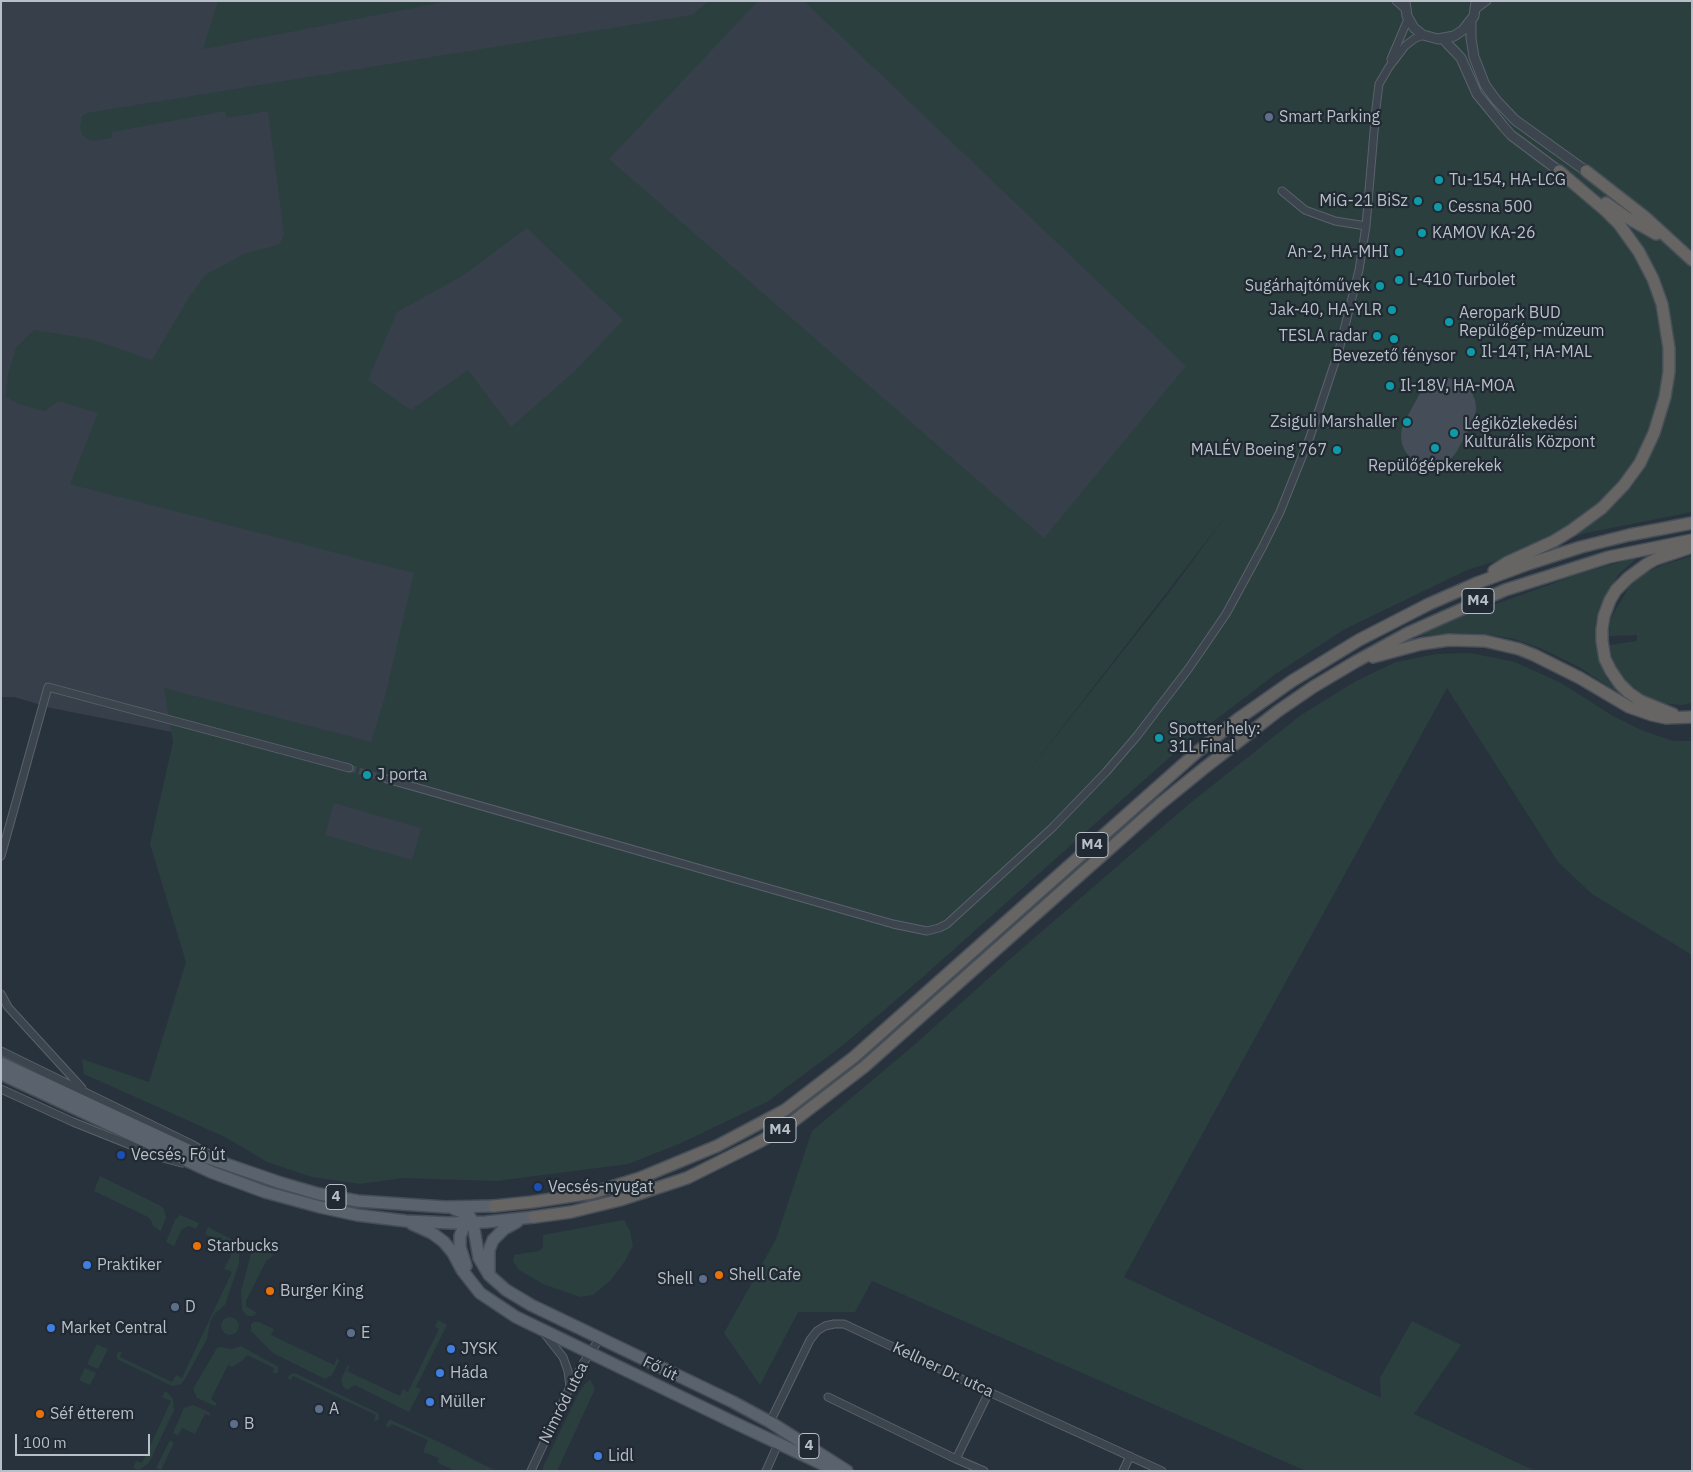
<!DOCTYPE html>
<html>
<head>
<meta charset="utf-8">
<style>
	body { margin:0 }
	#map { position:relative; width:1693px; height:1472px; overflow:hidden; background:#28323d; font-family:"IBM Plex Sans",sans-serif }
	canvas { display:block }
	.frame { position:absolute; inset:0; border:2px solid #b8bfc8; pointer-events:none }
	.scale { position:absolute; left:15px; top:1434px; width:135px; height:22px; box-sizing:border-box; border:2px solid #b8bfc8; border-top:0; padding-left:6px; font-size:15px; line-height:18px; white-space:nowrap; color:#b8bfc8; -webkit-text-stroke:4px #212932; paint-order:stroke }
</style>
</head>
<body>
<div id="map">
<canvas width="1693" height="1472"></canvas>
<div class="frame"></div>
<div class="scale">100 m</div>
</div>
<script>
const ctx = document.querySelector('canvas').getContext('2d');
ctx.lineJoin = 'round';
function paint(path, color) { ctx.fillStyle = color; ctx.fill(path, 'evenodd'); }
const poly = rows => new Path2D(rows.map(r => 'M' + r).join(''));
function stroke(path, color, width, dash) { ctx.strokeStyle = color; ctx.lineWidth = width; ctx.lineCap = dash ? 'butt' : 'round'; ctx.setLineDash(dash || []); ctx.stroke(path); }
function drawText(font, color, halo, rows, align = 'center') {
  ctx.font = font + ' "IBM Plex Sans",sans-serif'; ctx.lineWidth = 4.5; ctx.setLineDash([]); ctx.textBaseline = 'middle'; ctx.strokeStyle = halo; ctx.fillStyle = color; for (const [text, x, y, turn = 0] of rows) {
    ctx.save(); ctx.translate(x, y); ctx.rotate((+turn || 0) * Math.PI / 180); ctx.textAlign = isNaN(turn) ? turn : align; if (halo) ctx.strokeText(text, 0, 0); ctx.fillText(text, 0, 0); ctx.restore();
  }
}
paint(poly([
	[1,1,1359,1,1259,473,489,978,212,740,51,708,14,697,1,697]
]), '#363f4a');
paint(poly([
	[218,1,448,1,203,49],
	[709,1,758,1,609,159,1044,538,1186,366,804,1,1692,1,1692,512,1586,533,1467,570,1345,629,1277,673,1189,740,924,976,842,1046,767,1102,679,1144,628,1164,497,1181,404,1178,360,1184,312,1177,267,1162,225,1137,84,1074,82,1059,149,1082,186,962,150,844,173,742,164,688,371,742,385,697,414,573,70,484,98,413,58,401,45,411,21,405,6,397,8,375,16,348,34,330,90,339,152,360,188,299,205,275,246,253,278,245,282,240,284,234,268,111,227,118,225,111,112,132,112,138,93,141,87,139,82,134,80,128,82,116,87,113,692,15],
	[527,228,623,320,576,370,511,427,468,370,411,410,368,380,397,312,462,276],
	[1226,516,1168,594,1026,774],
	[334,803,421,828,412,860,325,835],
	[1692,556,1692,703,1681,705,1660,703,1645,696,1631,686,1619,673,1613,660,1610,645,1637,641,1637,635,1609,636,1611,618,1629,587,1642,574,1663,565],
	[1638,557,1619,574,1606,595,1599,610,1595,624,1596,643,1600,662,1607,679,1622,695,1579,667,1540,648,1514,639,1486,634,1456,633,1417,636,1465,615,1518,596,1579,574],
	[1470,653,1515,662,1561,683,1613,716,1641,730,1673,741,1692,741,1692,955,1592,894,1558,862,1447,688,1124,1277,1381,1398,1380,1378,1412,1321,1461,1345,1414,1414,1535,1471,1306,1471,872,1281,855,1312,798,1312,760,1385,724,1333,776,1239,812,1131,913,1046,1009,960,1189,804,1301,715,1356,681,1396,662,1437,654],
	[100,1176,161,1206,164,1209,166,1217,161,1231,153,1226,151,1220,148,1217,94,1191],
	[180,1215,199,1223,196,1229,189,1226,182,1229,174,1246,166,1242,175,1220],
	[624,1220,630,1231,633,1246,625,1261,610,1281,593,1295,580,1297,543,1284,519,1270,513,1261,514,1255,539,1251,543,1247,543,1235],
	[208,1227,231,1239,239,1251,239,1263,225,1305,215,1313,210,1322,207,1339,185,1379,181,1384,172,1386,117,1359,117,1354,120,1351,122,1352,120,1357,172,1382,176,1375,182,1378,232,1272,224,1269,231,1255,230,1249,225,1243,205,1234],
	[257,1246,274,1255,266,1261,246,1301,246,1306,257,1313,253,1316,248,1316,242,1310,241,1291,252,1250],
	'221 1326a9 9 0 1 1 18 0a9 9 0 1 1-18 0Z',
	[438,1320,447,1325,416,1387,421,1389,409,1412,355,1385,347,1390,342,1385,341,1379,348,1365,350,1366,347,1371,400,1396,403,1389,408,1392,439,1329,435,1327],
	[254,1322,259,1322,274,1329,271,1335,334,1365,337,1358,339,1361,332,1375,325,1379,273,1353,251,1331,251,1324],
	[97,1344,108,1349,98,1369,87,1364],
	[241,1346,275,1365,278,1367,278,1373,273,1373,274,1368,247,1355,243,1360,232,1367,228,1365,211,1399,216,1403,216,1405,215,1406,197,1398,193,1389,217,1348,219,1347,232,1349],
	[85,1368,96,1373,90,1385,79,1380],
	[295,1373,378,1413,379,1417,378,1420,374,1421,376,1415,293,1376,290,1381,288,1377,291,1374],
	[590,1379,595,1389,557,1471,543,1471,543,1467,579,1392,584,1385],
	[165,1391,169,1394,173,1399,174,1410,149,1463,139,1470,133,1468,136,1461,142,1463,171,1401,162,1397],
	[193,1405,209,1412,211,1416,205,1414,195,1434,182,1428,178,1436,173,1433,184,1408],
	[389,1420,391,1420,441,1443,496,1471,455,1471,438,1463,439,1458,423,1452,428,1440,392,1424,388,1428,386,1425],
	[170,1440,174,1443,161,1470,156,1468]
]), '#2b3f3f');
stroke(poly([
	[1431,436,1446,408]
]), '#444d58', 60);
stroke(poly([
	[349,768,387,779]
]), '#3e4752', 7, [7, 3.5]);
const minor = poly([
	[1396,1,1405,9],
	[1475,10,1487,1],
	[1391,59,1408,19],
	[1282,191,1305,210,1335,221,1366,226],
	[387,779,893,924,927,931,939,928,947,924,1052,828,1106,772,1137,736,1189,668,1226,614,1263,546,1280,512,1310,437,1339,350,1359,270,1366,226,1376,108,1379,84,1389,67,1405,46,1414,39,1423,35],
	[1,856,48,687,349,768],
	[1,994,8,1007,82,1088],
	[1,1051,191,1144,209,1154],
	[1,1089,73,1122,163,1158,182,1163],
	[544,1333,563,1357,568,1371,570,1387],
	[828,1397,956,1459,984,1471],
	[770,1422,810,1340,817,1331,825,1326,834,1324,844,1324,989,1392,1162,1471],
	[956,1459,989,1392],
	[531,1471,570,1387,584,1362,600,1338],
	[766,1471,778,1444],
	[1123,1471,1130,1456]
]);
const tertiary = poly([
	[1405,1,1407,16,1414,28,1423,35,1438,39,1454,36,1463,30,1474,16,1476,1],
	[1471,22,1471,38,1474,57,1485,85,1496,100,1515,120,1586,171],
	[1443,39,1461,58,1477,94,1504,127,1511,135,1559,171]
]);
const primary = poly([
	[1,1063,197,1154,281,1183,319,1194,358,1201,445,1207,494,1206],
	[1,1074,211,1172,265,1192,320,1207,357,1215,406,1221,451,1223,486,1222,534,1217],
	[454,1209,469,1215,473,1223,479,1258,489,1275,506,1290,531,1305,733,1402,770,1422,847,1471],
	[412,1224,432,1233,444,1242,453,1253,462,1270,480,1293,516,1317,735,1423,837,1471],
	[466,1266,460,1247,460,1236,468,1217],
	[489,1273,489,1250,493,1240,504,1229,517,1222]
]);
const trunk = poly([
	[1586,171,1645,217,1692,260],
	[1606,203,1626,217,1656,234],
	[1494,571,1508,562,1554,541,1572,530,1602,508,1624,485,1640,463,1654,433,1665,397,1669,372,1669,348,1662,304,1653,279,1639,252,1619,224,1606,211,1559,171],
	[1373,657,1421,644,1449,640,1485,641,1519,649,1534,655,1580,678,1629,707,1652,715,1666,718,1692,717],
	[1673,714,1641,701,1629,693,1620,684,1611,671,1605,659,1602,641,1602,629,1604,616,1610,600,1616,590,1628,578,1647,564,1656,559,1692,547],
	[494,1206,532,1202,592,1193,640,1178,717,1146,785,1110,854,1057,1197,752,1238,719,1292,681,1359,640,1429,604,1477,583,1528,564,1581,547,1629,535,1692,523],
	[534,1217,571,1212,620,1200,687,1178,761,1141,791,1123,864,1067,1160,804,1203,769,1278,711,1313,687,1355,662,1408,633,1505,590,1609,557,1692,540]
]);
stroke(minor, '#5a626b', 9);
stroke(tertiary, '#5a626b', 11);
stroke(primary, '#454d56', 14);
stroke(trunk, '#474f58', 14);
stroke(minor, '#3c444d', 7);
stroke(tertiary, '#3c444d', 9);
stroke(primary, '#5a636d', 11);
stroke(trunk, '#666564', 11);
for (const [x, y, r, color] of [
	[1269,117,5,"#5c6f8a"],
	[1439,180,5,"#0f9aa8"],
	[1418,201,5,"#0f9aa8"],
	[1438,207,5,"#0f9aa8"],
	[1422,233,5,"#0f9aa8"],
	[1399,252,5,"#0f9aa8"],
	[1399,280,5,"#0f9aa8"],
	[1380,286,5,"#0f9aa8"],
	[1392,310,5,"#0f9aa8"],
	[1449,322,5,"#0f9aa8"],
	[1377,336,5,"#0f9aa8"],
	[1394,339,5,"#0f9aa8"],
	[1471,352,5,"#0f9aa8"],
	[1390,386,5,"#0f9aa8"],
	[1407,422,5,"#0f9aa8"],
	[1454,433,5,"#0f9aa8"],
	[1435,448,5,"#0f9aa8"],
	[1337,450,5,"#0f9aa8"],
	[1159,738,5,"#0f9aa8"],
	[367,775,5,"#0f9aa8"],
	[121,1155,5,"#1a4fb4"],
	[538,1187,5,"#1a4fb4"],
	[197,1246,5,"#e8710a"],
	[87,1265,5,"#3f7fe0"],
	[719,1275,5,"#e8710a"],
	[703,1279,5,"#5c6f8a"],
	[270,1291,5,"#e8710a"],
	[175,1307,5,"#5c6f8a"],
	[51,1328,5,"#3f7fe0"],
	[351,1333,5,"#5c6f8a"],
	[451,1349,5,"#3f7fe0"],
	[440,1373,5,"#3f7fe0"],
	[430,1402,5,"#3f7fe0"],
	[319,1409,5,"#5c6f8a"],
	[40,1414,5,"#e8710a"],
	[234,1424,5,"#5c6f8a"],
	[598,1456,5,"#3f7fe0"]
]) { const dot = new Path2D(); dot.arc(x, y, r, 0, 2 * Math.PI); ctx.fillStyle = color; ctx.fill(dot); stroke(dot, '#212932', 2); }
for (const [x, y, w] of [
	[1478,601,32],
	[1092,845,32],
	[780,1130,32],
	[336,1197,20],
	[809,1446,20]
]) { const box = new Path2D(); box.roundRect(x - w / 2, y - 12.5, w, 25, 4); ctx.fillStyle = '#212932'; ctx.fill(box); stroke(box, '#b8bfc8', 1); }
drawText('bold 15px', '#b8bfc8', null, [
	["M4",1478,601],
	["M4",1092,845],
	["M4",780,1130],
	["4",336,1197],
	["4",809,1446]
]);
drawText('16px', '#b8bfc8', '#212932', [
	["Smart Parking",1279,117],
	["Tu-154, HA-LCG",1449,180],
	["MiG-21 BiSz",1408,201,"right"],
	["Cessna 500",1448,207],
	["KAMOV KA-26",1432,233],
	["An-2, HA-MHI",1389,252,"right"],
	["L-410 Turbolet",1409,280],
	["Sugárhajtóművek",1370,286,"right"],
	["Jak-40, HA-YLR",1382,310,"right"],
	["Aeropark BUD",1459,313],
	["Repülőgép-múzeum",1459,331],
	["TESLA radar",1367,336,"right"],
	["Il-14T, HA-MAL",1481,352],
	["Bevezető fénysor",1394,356,"center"],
	["Il-18V, HA-MOA",1400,386],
	["Zsiguli Marshaller",1397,422,"right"],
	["Légiközlekedési",1464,424],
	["Kulturális Központ",1464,442],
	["MALÉV Boeing 767",1327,450,"right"],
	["Repülőgépkerekek",1435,466,"center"],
	["Spotter hely:",1169,729],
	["31L Final",1169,747],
	["J porta",377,775],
	["Vecsés, Fő út",131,1155],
	["Vecsés-nyugat",548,1187],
	["Starbucks",207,1246],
	["Praktiker",97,1265],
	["Shell Cafe",729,1275],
	["Shell",693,1279,"right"],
	["Burger King",280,1291],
	["D",185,1307],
	["Market Central",61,1328],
	["E",361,1333],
	["JYSK",461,1349],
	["Háda",450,1373],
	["Müller",440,1402],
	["A",329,1409],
	["Séf étterem",50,1414],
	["B",244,1424],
	["Lidl",608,1456]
], 'left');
drawText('16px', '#b8bfc8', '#212932', [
	["Fő út",660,1369,26],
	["Kellner Dr. utca",943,1370,25],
	["Nimród utca",564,1403,-63]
]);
</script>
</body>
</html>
